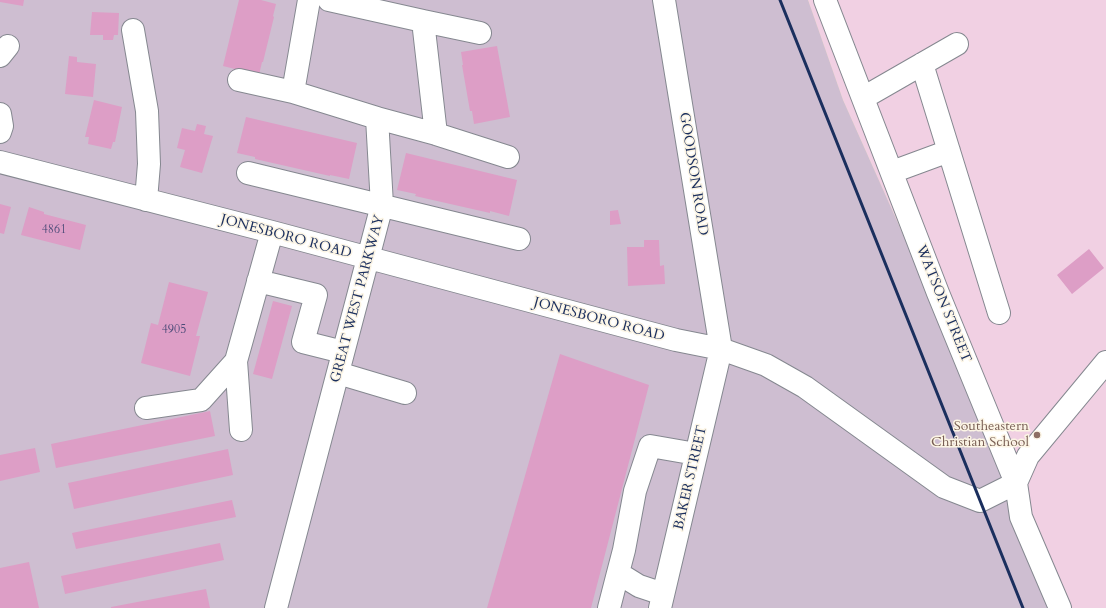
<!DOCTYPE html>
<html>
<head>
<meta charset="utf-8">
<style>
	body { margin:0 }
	canvas { display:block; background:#efe1c1 }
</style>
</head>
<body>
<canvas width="1106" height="608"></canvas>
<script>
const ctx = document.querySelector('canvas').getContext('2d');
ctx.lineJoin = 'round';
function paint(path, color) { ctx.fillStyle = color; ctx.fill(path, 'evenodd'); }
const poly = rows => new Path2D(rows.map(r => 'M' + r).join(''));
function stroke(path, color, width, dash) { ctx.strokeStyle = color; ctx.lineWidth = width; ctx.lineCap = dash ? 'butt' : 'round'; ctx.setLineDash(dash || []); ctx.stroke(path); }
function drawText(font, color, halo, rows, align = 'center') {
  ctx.font = font + ' Cardo,serif'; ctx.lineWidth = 3; ctx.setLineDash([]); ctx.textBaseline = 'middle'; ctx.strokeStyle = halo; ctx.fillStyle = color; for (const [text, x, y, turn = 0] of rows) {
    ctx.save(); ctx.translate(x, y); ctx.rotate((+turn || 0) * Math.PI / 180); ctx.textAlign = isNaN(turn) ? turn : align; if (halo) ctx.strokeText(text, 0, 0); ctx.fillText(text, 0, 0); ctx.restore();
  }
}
paint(poly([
	[808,0,1106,0,1106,608,1067,608,1027,512,843,100]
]), '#f1d0e3');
paint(poly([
	[0,0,808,0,843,100,1027,512,1067,608,0,608]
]), '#cebed1');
paint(poly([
	[0,0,24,0,23,6,0,2],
	[239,0,261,0,276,4,273,16,274,17,263,62,262,62,259,75,223,66],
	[92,12,119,13,118,35,114,35,113,40,103,40,103,35,90,35],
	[497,46,510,117,474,124,472,111,470,111,462,65,463,65,461,52],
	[69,56,77,57,77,62,96,64,93,97,65,94],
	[94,100,122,107,115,142,113,142,111,149,88,144,89,137,85,137],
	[246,117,357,143,349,179,330,175,330,176,255,159,255,157,237,153],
	[197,124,206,126,204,134,213,136,202,173,180,167,185,150,177,148,182,128,195,131],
	[406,153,517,180,509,216,490,211,490,213,415,196,416,194,397,190],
	[0,204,11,207,4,234,0,233],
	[29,207,44,212,44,214,86,225,80,250,21,235],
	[618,210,621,224,610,225,610,211],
	[644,240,659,240,660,266,664,265,665,284,628,286,627,247,644,247],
	[1089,249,1104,268,1072,294,1057,275],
	[169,282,208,292,196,336,200,336,190,376,141,363,151,323,158,325],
	[273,301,292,306,272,379,253,374],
	[560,354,649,385,591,608,487,608],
	[210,411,215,436,56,468,51,444],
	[35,448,40,472,0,481,0,455],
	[228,449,233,475,74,509,68,483],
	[232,500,236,517,76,549,72,533],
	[220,543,224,560,65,594,61,576],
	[29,562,39,608,0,608,0,568],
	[206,589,210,608,111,608,111,607]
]), '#dd9ec6');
const minor = poly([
	[309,0,293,92,377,118],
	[329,0,423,21],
	[825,0,938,293,1016,483,1021,517,1060,608],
	[133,30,147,111,149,164,146,200],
	[0,56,8,46],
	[922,64,999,313],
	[239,80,293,92],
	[863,98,957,44],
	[0,114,2,126,0,132],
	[436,134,423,21,480,33],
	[0,162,272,232,676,340,721,349,766,365,805,387,944,487,980,501,1016,483,1028,456,1106,362],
	[892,172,949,151],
	[248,173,519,239],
	[258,281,316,295,303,342,343,352],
	[338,373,405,393],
	[146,408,201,400,236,361],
	[241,430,236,361,272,232],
	[663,594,639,586,618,573,624,550,635,491,650,446,696,454],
	[276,608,382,205,377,118,436,134,508,157],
	[609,608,618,573],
	[660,608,721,349,664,0]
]);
stroke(minor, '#858890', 24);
stroke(minor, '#fff', 22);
stroke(poly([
	[780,0,1023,608]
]), '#1b2f5e', 3);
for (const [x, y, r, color] of [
	[1037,435,4,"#8d6e63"]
]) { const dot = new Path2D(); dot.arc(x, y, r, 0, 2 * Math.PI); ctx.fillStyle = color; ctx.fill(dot); stroke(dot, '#fcf5e5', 1.5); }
drawText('12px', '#4c4b78', null, [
	["4861",54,230],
	["4905",174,330]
]);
drawText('14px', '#1b2f5e', '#fcf5e5', [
	["GOODSON ROAD",693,174,81],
	["JONESBORO ROAD",286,237,15],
	["GREAT WEST PARKWAY",358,299,-75],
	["WATSON STREET",943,304,68],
	["JONESBORO ROAD",599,320,15],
	["BAKER STREET",691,478,-77]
]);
drawText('14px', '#785e54', '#fcf5e5', [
	["Southeastern",1029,427],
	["Christian School",1029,443]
], 'right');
</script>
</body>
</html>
